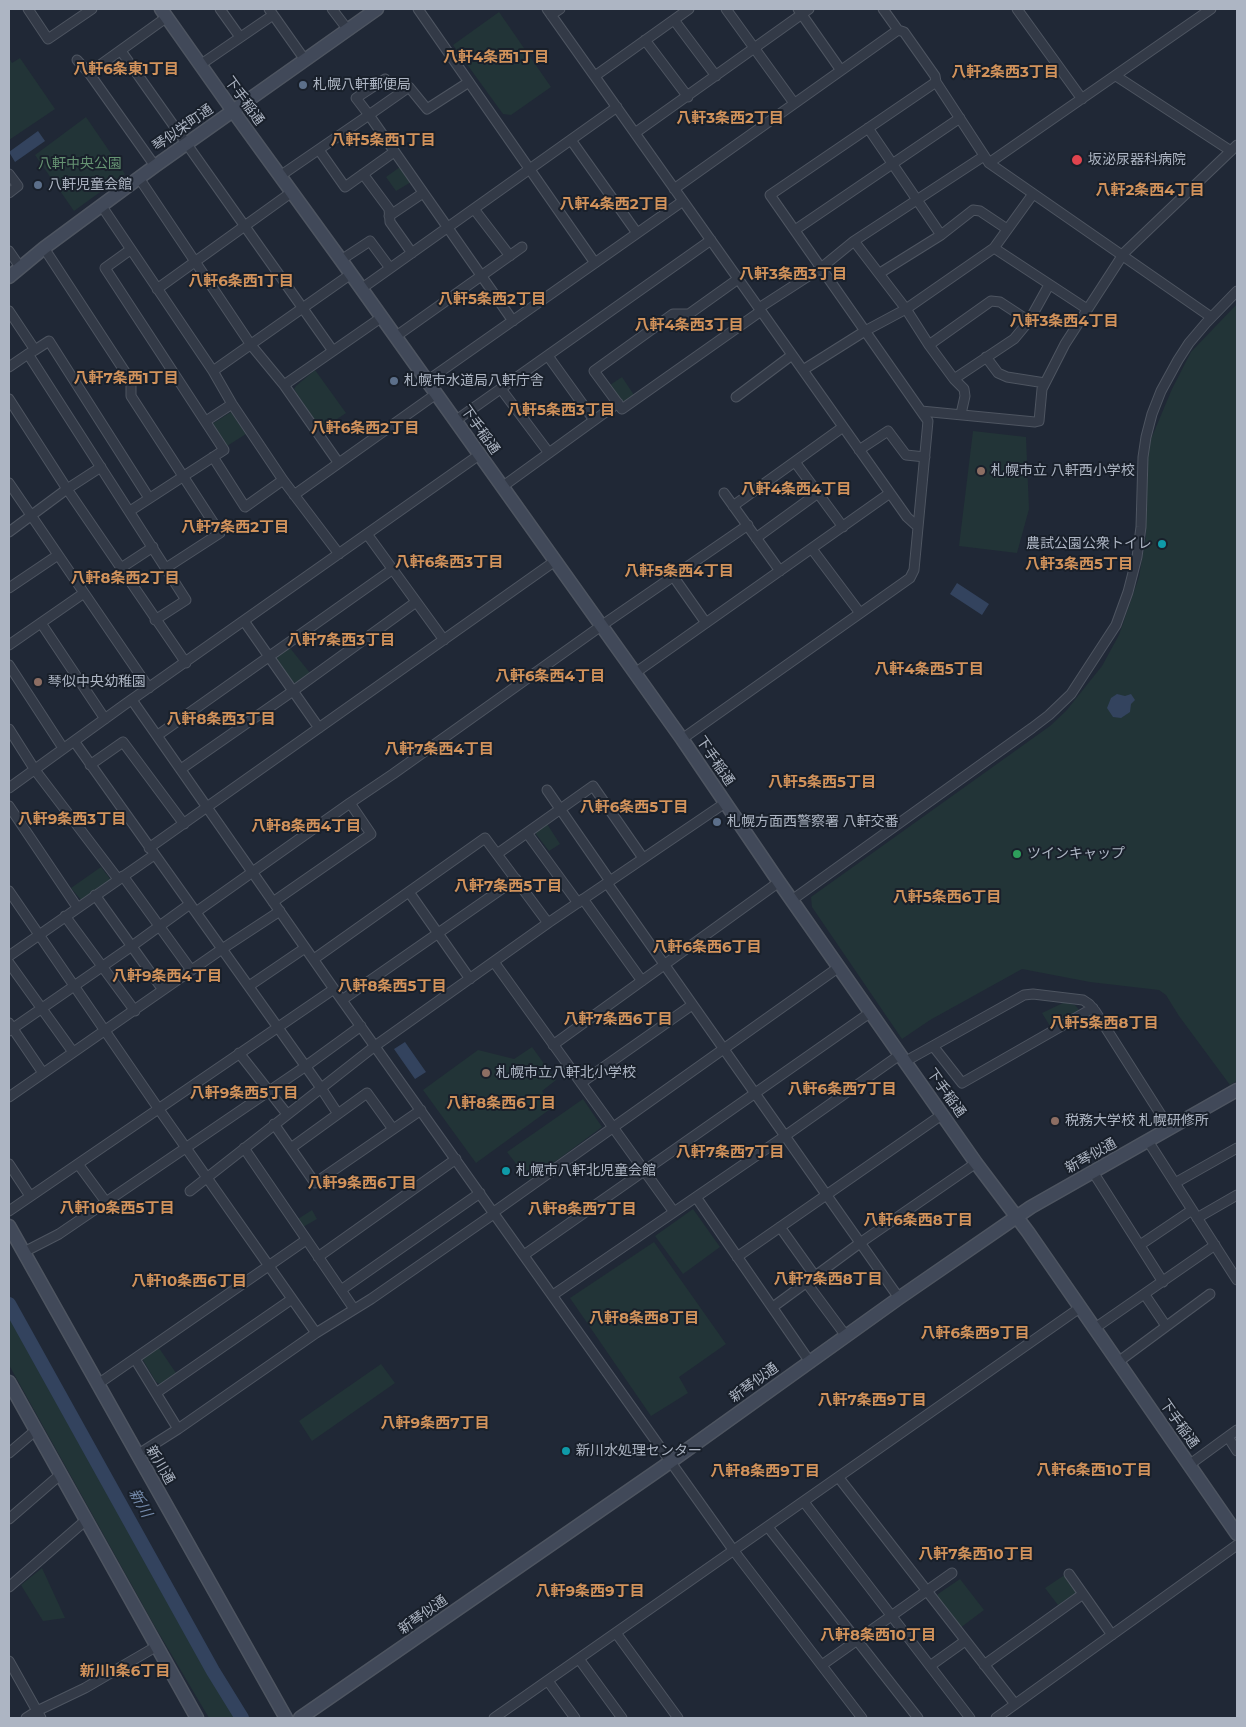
<!DOCTYPE html>
<html>
<head>
<meta charset="utf-8">
<style>
	body { margin:0 }
	#map { position:relative; width:1246px; height:1727px; overflow:hidden; background:#202836; font-family:Montserrat,sans-serif }
	canvas { display:block }
	.frame { position:absolute; inset:0; border:10px solid #adb5c3; pointer-events:none }
</style>
</head>
<body>
<div id="map">
<canvas width="1246" height="1727"></canvas>
<div class="frame"></div>
</div>
<script>
const ctx = document.querySelector('canvas').getContext('2d');
ctx.lineJoin = 'round';
function paint(path, color) { ctx.fillStyle = color; ctx.fill(path, 'evenodd'); }
const poly = rows => new Path2D(rows.map(r => 'M' + r).join(''));
function stroke(path, color, width, dash) { ctx.strokeStyle = color; ctx.lineWidth = width; ctx.lineCap = dash ? 'butt' : 'round'; ctx.setLineDash(dash || []); ctx.stroke(path); }
function drawText(font, color, halo, rows, align = 'center') {
  ctx.font = font + ' Montserrat,"Noto Sans JP",sans-serif'; ctx.lineWidth = 4; ctx.setLineDash([]); ctx.textBaseline = 'middle'; ctx.strokeStyle = halo; ctx.fillStyle = color; for (const [text, x, y, turn = 0] of rows) {
    ctx.save(); ctx.translate(x, y); ctx.rotate((+turn || 0) * Math.PI / 180); ctx.textAlign = isNaN(turn) ? turn : align; if (halo) ctx.strokeText(text, 0, 0); ctx.fillText(text, 0, 0); ctx.restore();
  }
}
paint(poly([
	[499,12,551,87,511,115,503,114,453,45],
	[9,58,12,63,20,58,55,109,9,140],
	[86,117,125,174,74,211,35,155],
	[400,167,411,182,396,191,386,177],
	[1237,304,1237,1081,1230,1085,1179,1016,1166,995,1159,990,1090,982,1022,969,930,1020,902,1039,812,907,811,897,1050,726,1066,711,1102,666,1119,635,1139,577,1146,536,1146,466,1151,439,1172,389,1191,352],
	[315,370,346,413,321,430,294,389,296,386],
	[622,377,634,395,623,402,610,385],
	[231,412,246,434,227,446,212,424],
	[973,431,1026,437,1029,509,1017,553,959,546],
	[290,648,310,673,296,683,292,682,277,660,278,656],
	[547,824,560,844,549,851,536,834,536,831],
	[101,867,111,880,81,900,71,888],
	[1065,1002,1075,1005,1080,1011,1050,1026,1042,1013],
	[532,1047,556,1080,542,1091,553,1107,476,1163,423,1090,478,1050,514,1059],
	[583,1099,602,1127,533,1178,528,1179,507,1152],
	[693,1209,720,1247,683,1274,655,1236],
	[312,1210,317,1219,303,1227,298,1219],
	[654,1242,726,1344,679,1377,688,1393,651,1416,570,1298],
	[9,1312,92,1458,237,1718,209,1718,154,1625,9,1365],
	[159,1348,176,1373,160,1384,156,1382,143,1360,145,1356],
	[381,1364,395,1383,312,1441,299,1421],
	[42,1568,65,1618,43,1621,21,1585],
	[1066,1574,1076,1590,1076,1593,1058,1605,1045,1588],
	[960,1579,984,1610,960,1628,937,1597,938,1594]
]), '#223437');
paint(poly([
	[38,131,45,141,15,162,9,152],
	[957,583,989,604,982,615,950,594],
	[1117,694,1125,696,1131,694,1135,700,1131,704,1130,712,1121,718,1113,717,1107,708,1111,698],
	[405,1042,426,1072,415,1079,394,1049]
]), '#33435e');
stroke(poly([
	[9,1304,213,1671,242,1718]
]), '#33435e', 14);
const street = poly([
	[28,9,48,39,92,9],
	[220,9,240,37],
	[269,9,305,60],
	[332,9,348,30],
	[418,9,595,263],
	[547,9,907,517,918,527],
	[726,9,794,103],
	[798,9,840,69],
	[883,9,898,30,904,32,935,76,936,82,989,163,1211,317],
	[1017,9,1082,99],
	[551,15,560,9],
	[674,20,716,76],
	[645,40,688,97],
	[121,51,333,351],
	[77,60,89,73,155,166],
	[200,65,273,15],
	[89,73,167,17],
	[595,76,689,9],
	[1116,76,1231,151],
	[385,79,356,98,369,115,409,87,427,109,469,82],
	[868,128,941,235],
	[635,133,809,9],
	[571,140,637,233],
	[319,150,345,187,394,152],
	[989,163,1211,9],
	[9,174,18,186,9,193],
	[363,174,389,209,390,222,412,253],
	[280,176,369,115,513,321],
	[139,178,251,345,284,385,338,462],
	[674,189,898,30],
	[101,205,213,371,232,404,283,480,339,554],
	[474,209,510,256],
	[389,216,423,193],
	[795,230,960,118],
	[854,241,906,309,929,345,954,379,1014,339,1029,321,1049,285],
	[44,248,131,381,131,396,220,533,166,568],
	[994,248,1087,309],
	[9,251,20,267],
	[341,260,370,241,390,268],
	[880,273,941,235,973,210,980,211,1007,229],
	[738,279,689,314,673,314,594,371,622,409,761,311],
	[157,289,292,192],
	[361,289,617,107],
	[759,308,821,268,854,241,984,156],
	[9,311,35,350,49,341,149,498],
	[395,337,522,247],
	[929,345,991,301,1000,302,1029,321],
	[35,350,28,354,186,600,155,620],
	[548,356,594,420],
	[986,357,998,373,1007,377,1045,383],
	[9,367,28,354],
	[803,370,865,331,906,309,994,248,1033,194],
	[213,371,351,274],
	[954,379,964,389,965,396,961,414],
	[427,381,683,201],
	[284,385,382,317],
	[501,389,549,453],
	[736,397,792,355],
	[9,399,67,489,186,663],
	[921,411,1035,422,1039,421,1042,389,1065,344,1124,253,1237,145],
	[206,421,232,404],
	[455,421,711,240],
	[859,450,888,431,906,455,925,457],
	[213,457,245,507,283,480],
	[795,462,843,527],
	[9,483,149,688],
	[502,487,618,403],
	[724,493,780,571],
	[294,495,436,394],
	[733,506,843,427],
	[130,511,224,450,105,268,130,250],
	[9,532,67,489,101,467],
	[367,534,444,640],
	[756,538,818,493],
	[812,549,860,613],
	[121,568,153,547],
	[673,576,706,623],
	[9,588,58,555],
	[244,621,319,728],
	[41,623,105,719],
	[9,645,84,593],
	[9,665,63,748],
	[635,673,890,493],
	[132,700,334,989,675,1468,734,1551,862,1718],
	[9,729,35,770,118,879],
	[158,735,393,569],
	[682,739,910,578,914,570,928,421,770,195,936,82],
	[74,741,321,1088,338,1114],
	[90,765,123,742,184,824],
	[181,769,293,691,416,602],
	[9,788,124,705,479,455],
	[547,790,610,881],
	[9,806,77,907],
	[527,833,578,903],
	[149,848,555,561],
	[497,854,593,786,643,858],
	[123,876,191,970],
	[607,883,899,1298],
	[9,891,158,1108,316,1333],
	[409,892,470,979],
	[95,895,163,990],
	[583,899,642,981],
	[792,900,1032,728,1049,715,1071,694,1116,625,1128,592,1137,557,1141,527,1143,457,1146,437,1152,414,1161,391,1178,360,1189,343,1206,323,1237,291],
	[273,902,371,834,350,803],
	[196,912,350,803,393,774,601,626,748,525],
	[65,916,135,1011],
	[9,956,154,855],
	[314,959,485,838,548,923],
	[494,962,674,1212],
	[9,963,73,1052],
	[249,986,305,948],
	[342,1000,516,879],
	[9,1023,43,1073],
	[9,1031,132,946,190,904],
	[553,1045,779,882],
	[933,1046,962,1083,1093,1008],
	[239,1053,287,1114],
	[906,1061,1024,995,1033,994,1083,1000,1089,1004,1095,1011,1170,1129],
	[581,1083,692,1005],
	[9,1097,222,949,280,911],
	[274,1124,315,1183,421,1110],
	[1148,1141,1237,1280],
	[244,1148,354,1309],
	[291,1148,367,1093,393,1129],
	[9,1164,30,1196],
	[78,1164,106,1202],
	[1093,1172,1163,1282],
	[1175,1183,1237,1148],
	[190,1191,375,1046,548,923,725,803],
	[696,1197,810,1362],
	[9,1211,334,989],
	[494,1212,839,967],
	[1197,1218,1237,1195],
	[780,1227,815,1276],
	[1140,1245,1192,1210],
	[24,1252,59,1234,306,1066,361,1026],
	[524,1255,871,1012],
	[318,1257,456,1159],
	[737,1257,943,1114],
	[806,1282,846,1336],
	[341,1290,480,1193],
	[553,1295,785,1136,901,1054],
	[1145,1295,1166,1326],
	[773,1307,860,1243,976,1163],
	[1095,1328,1215,1245],
	[135,1359,178,1429],
	[1118,1362,1210,1294],
	[98,1384,306,1240],
	[156,1393,292,1299],
	[1228,1437,1237,1451],
	[9,1453,36,1430],
	[137,1455,178,1429,316,1333,371,1299,495,1213],
	[1189,1465,1237,1430],
	[839,1478,1015,1704],
	[804,1502,970,1718],
	[9,1519,61,1474],
	[768,1527,918,1718],
	[1069,1574,1112,1635],
	[9,1587,86,1520],
	[616,1633,678,1718],
	[579,1659,622,1718],
	[9,1661,41,1718],
	[822,1665,952,1573],
	[984,1665,1083,1594],
	[930,1666,965,1641],
	[548,1681,575,1718],
	[26,1718,37,1711,85,1688,157,1646],
	[494,1718,1081,1307],
	[996,1718,1237,1545]
]);
const secondary = poly([
	[161,9,233,111,341,260,682,739,779,882,976,1163,1028,1232,1237,1534],
	[9,277,44,248,155,166,377,9],
	[9,1226,286,1718],
	[9,1382,197,1718],
	[300,1718,663,1467,899,1298,1031,1207,1237,1090]
]);
stroke(street, '#4e5561', 11);
stroke(secondary, '#4e5561', 15);
stroke(street, '#333a47', 9);
stroke(secondary, '#414959', 12);
for (const [x, y, r, color] of [
	[303,85,5,"#5c6f8a"],
	[1077,160,6,"#e0444e"],
	[38,185,5,"#5c6f8a"],
	[394,381,5,"#5c6f8a"],
	[981,471,5,"#8d6e63"],
	[1162,544,5,"#0f9aa8"],
	[38,682,5,"#8d6e63"],
	[717,822,5,"#5c6f8a"],
	[1017,854,5,"#2e9e5b"],
	[486,1073,5,"#8d6e63"],
	[1055,1121,5,"#8d6e63"],
	[506,1171,5,"#0f9aa8"],
	[566,1451,5,"#0f9aa8"]
]) { const dot = new Path2D(); dot.arc(x, y, r, 0, 2 * Math.PI); ctx.fillStyle = color; ctx.fill(dot); stroke(dot, '#19202b', 2); }
drawText('14px', '#adb5c3', '#19202b', [
	["札幌八軒郵便局",313,85],
	["坂泌尿器科病院",1088,160],
	["八軒児童会館",48,185],
	["札幌市水道局八軒庁舎",404,381],
	["札幌市立 八軒西小学校",991,471],
	["農試公園公衆トイレ",1152,544,"right"],
	["琴似中央幼稚園",48,682],
	["札幌方面西警察署 八軒交番",727,822],
	["ツインキャップ",1027,854],
	["札幌市立八軒北小学校",496,1073],
	["税務大学校 札幌研修所",1065,1121],
	["札幌市八軒北児童会館",516,1171],
	["新川水処理センター",576,1451]
], 'left');
drawText('14px', '#adb5c3', '#19202b', [
	["下手稲通",244,101,54],
	["琴似栄町通",183,128,-35],
	["下手稲通",480,430,55],
	["下手稲通",715,761,56],
	["下手稲通",946,1093,55],
	["新琴似通",1091,1156,-29],
	["新琴似通",754,1383,-36],
	["下手稲通",1179,1424,55],
	["新川通",160,1465,60],
	["新琴似通",423,1615,-35]
]);
drawText('14px', '#659372', '#19202b', [
	["八軒中央公園",80,164]
]);
drawText('bold 15px', '#d1925b', '#19202b', [
	["八軒4条西1丁目",496,58],
	["八軒6条東1丁目",126,70],
	["八軒2条西3丁目",1005,73],
	["八軒3条西2丁目",730,119],
	["八軒5条西1丁目",383,141],
	["八軒2条西4丁目",1150,191],
	["八軒4条西2丁目",614,205],
	["八軒3条西3丁目",793,275],
	["八軒6条西1丁目",241,282],
	["八軒5条西2丁目",492,300],
	["八軒3条西4丁目",1064,322],
	["八軒4条西3丁目",689,326],
	["八軒7条西1丁目",126,379],
	["八軒5条西3丁目",561,411],
	["八軒6条西2丁目",365,429],
	["八軒4条西4丁目",796,490],
	["八軒7条西2丁目",235,528],
	["八軒6条西3丁目",449,563],
	["八軒3条西5丁目",1079,565],
	["八軒5条西4丁目",679,572],
	["八軒8条西2丁目",125,579],
	["八軒7条西3丁目",341,641],
	["八軒4条西5丁目",929,670],
	["八軒6条西4丁目",550,677],
	["八軒8条西3丁目",221,720],
	["八軒7条西4丁目",439,750],
	["八軒5条西5丁目",822,783],
	["八軒6条西5丁目",634,808],
	["八軒9条西3丁目",72,820],
	["八軒8条西4丁目",306,827],
	["八軒7条西5丁目",508,887],
	["八軒5条西6丁目",947,898],
	["八軒6条西6丁目",707,948],
	["八軒9条西4丁目",167,977],
	["八軒8条西5丁目",392,987],
	["八軒7条西6丁目",618,1020],
	["八軒5条西8丁目",1104,1024],
	["八軒6条西7丁目",842,1090],
	["八軒9条西5丁目",244,1094],
	["八軒8条西6丁目",501,1104],
	["八軒7条西7丁目",730,1153],
	["八軒9条西6丁目",362,1184],
	["八軒10条西5丁目",117,1209],
	["八軒8条西7丁目",582,1210],
	["八軒6条西8丁目",918,1221],
	["八軒7条西8丁目",828,1280],
	["八軒10条西6丁目",189,1282],
	["八軒8条西8丁目",644,1319],
	["八軒6条西9丁目",975,1334],
	["八軒7条西9丁目",872,1401],
	["八軒9条西7丁目",435,1424],
	["八軒6条西10丁目",1094,1471],
	["八軒8条西9丁目",765,1472],
	["八軒7条西10丁目",976,1555],
	["八軒9条西9丁目",590,1592],
	["八軒8条西10丁目",878,1636],
	["新川1条6丁目",125,1672]
]);
drawText('italic 15px', '#758bac', '#19202b', [
	["新川",140,1503,61]
]);
</script>
</body>
</html>
